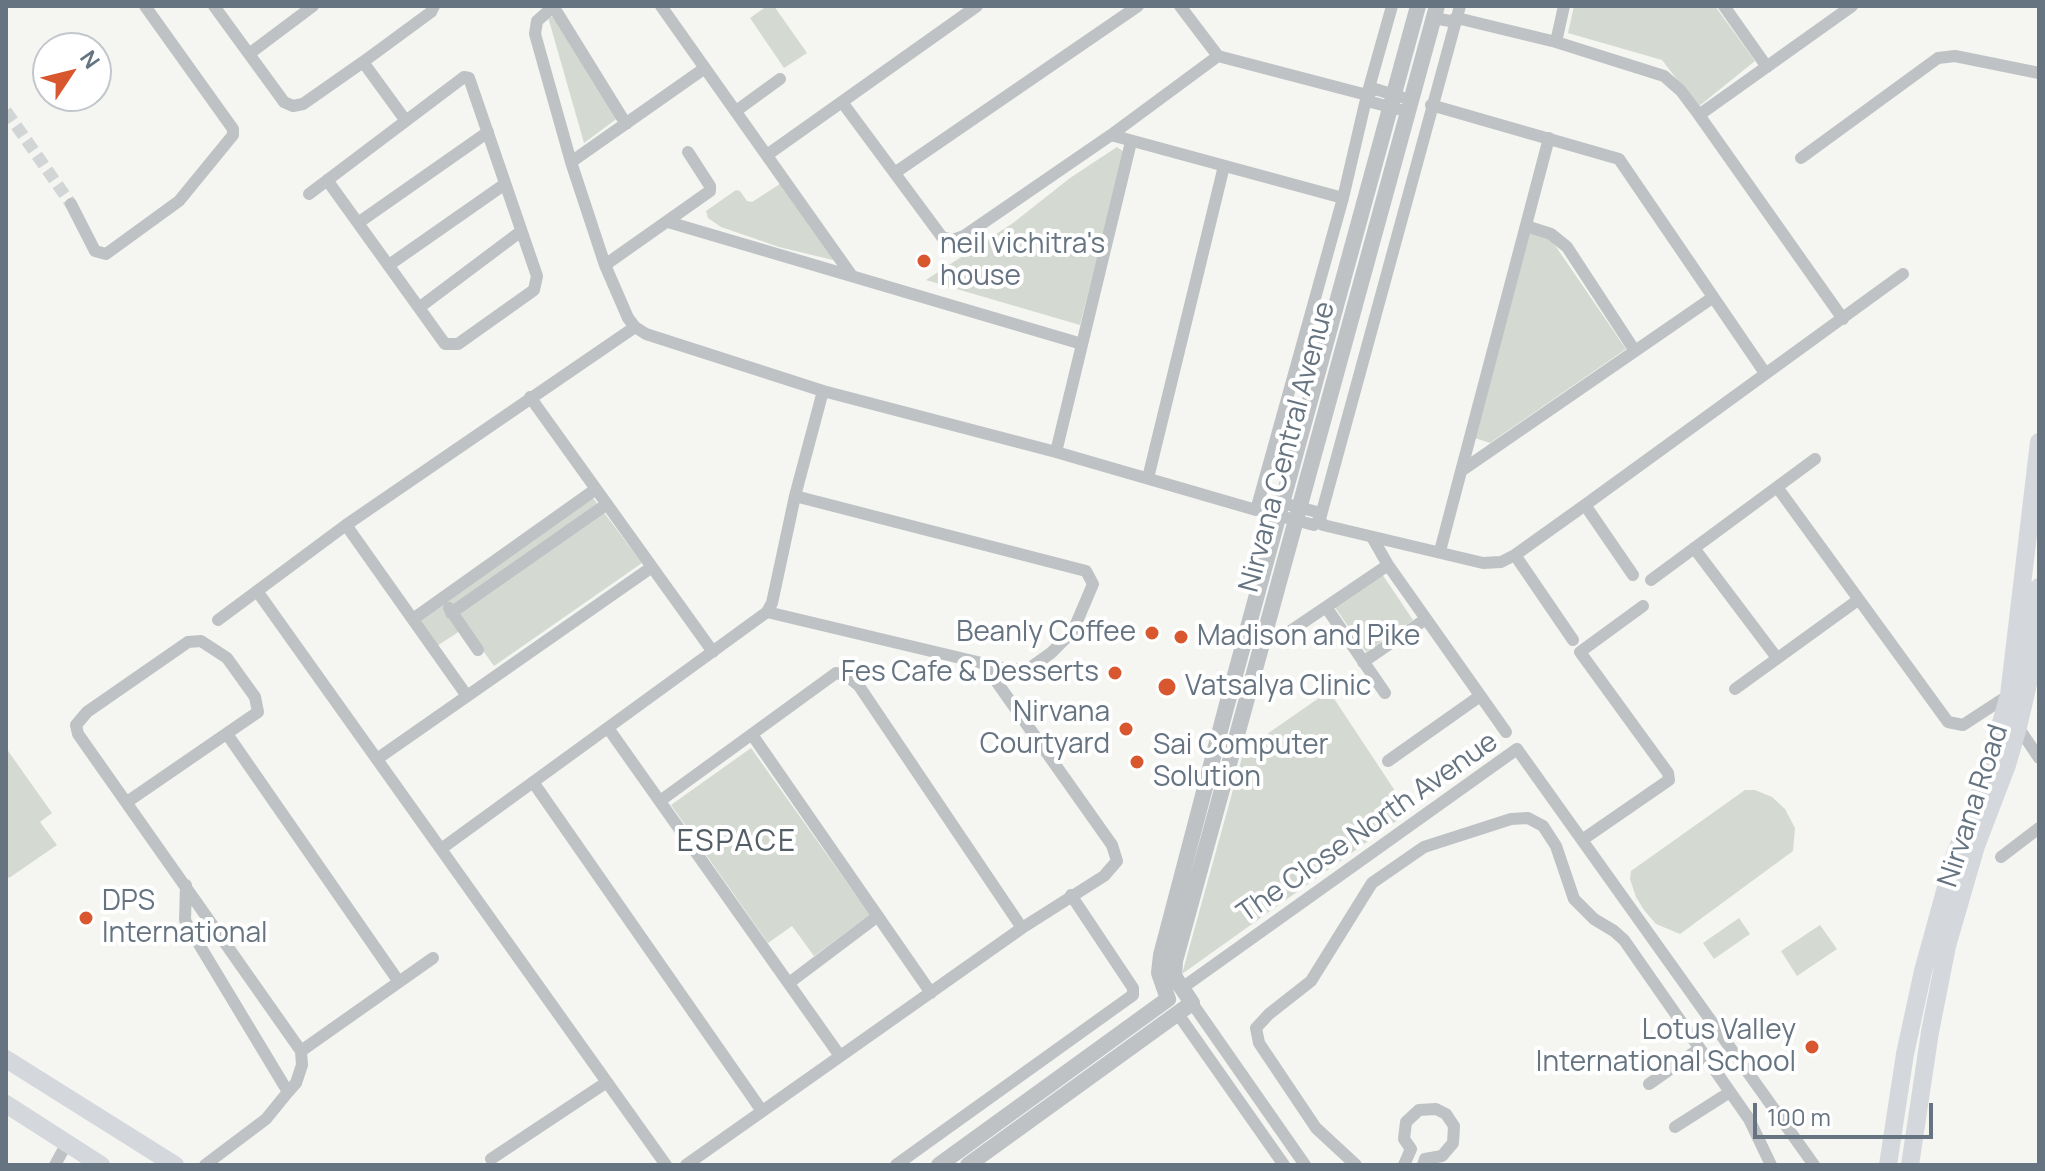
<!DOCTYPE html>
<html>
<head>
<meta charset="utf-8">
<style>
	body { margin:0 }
	#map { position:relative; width:2045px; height:1171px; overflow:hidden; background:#f5f5f1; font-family:Manrope,sans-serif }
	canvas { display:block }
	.frame { position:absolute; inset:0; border:8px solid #667481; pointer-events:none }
	.north { position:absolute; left:32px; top:32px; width:80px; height:80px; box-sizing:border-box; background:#fff; border:2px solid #c2c7cd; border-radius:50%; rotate:55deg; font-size:22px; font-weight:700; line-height:32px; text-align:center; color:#667481 }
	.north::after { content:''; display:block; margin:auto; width:28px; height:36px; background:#d9572e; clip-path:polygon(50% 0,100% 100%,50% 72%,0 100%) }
	.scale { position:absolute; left:1753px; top:1103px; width:180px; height:36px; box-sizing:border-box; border:4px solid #667481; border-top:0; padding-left:10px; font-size:24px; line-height:28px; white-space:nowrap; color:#667481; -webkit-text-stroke:6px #fff; paint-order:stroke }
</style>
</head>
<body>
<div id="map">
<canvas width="2045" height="1171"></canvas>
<div class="frame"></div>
<div class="north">N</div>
<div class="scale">100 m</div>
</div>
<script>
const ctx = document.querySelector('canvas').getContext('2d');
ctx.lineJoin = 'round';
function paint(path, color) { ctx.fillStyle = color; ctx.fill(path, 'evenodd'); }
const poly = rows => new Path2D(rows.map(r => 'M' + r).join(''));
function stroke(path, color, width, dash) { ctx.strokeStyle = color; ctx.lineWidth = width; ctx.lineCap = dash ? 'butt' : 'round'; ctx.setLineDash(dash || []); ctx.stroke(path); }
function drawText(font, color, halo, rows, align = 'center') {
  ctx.font = font + ' Manrope,sans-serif'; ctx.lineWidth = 8; ctx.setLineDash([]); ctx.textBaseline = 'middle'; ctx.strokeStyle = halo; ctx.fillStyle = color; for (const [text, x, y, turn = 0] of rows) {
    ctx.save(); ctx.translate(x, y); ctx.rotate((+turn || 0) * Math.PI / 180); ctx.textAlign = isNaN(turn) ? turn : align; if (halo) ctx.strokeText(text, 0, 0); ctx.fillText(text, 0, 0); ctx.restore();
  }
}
paint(poly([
	[767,6,774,6,807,53,784,68,750,18],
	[1574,6,1715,6,1755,61,1698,107,1662,60,1568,33],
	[548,17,557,17,619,117,584,143],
	[1117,147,1124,152,1080,325,926,280,1013,223,1070,178],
	[783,182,834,253,833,260,779,247,721,227,708,218,706,211,736,190,740,191,747,201,752,202],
	[1529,233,1550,238,1626,349,1490,443,1472,437],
	[593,498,642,563,494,666,466,627,437,646,419,620],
	[1382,574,1413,620,1366,652,1334,606],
	[1329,691,1409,812,1182,974,1244,750],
	[6,748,52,813,40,822,57,845,9,878,6,873],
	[751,748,870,915,814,956,792,926,768,943,671,805],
	[1745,790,1755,790,1772,797,1785,809,1795,828,1793,851,1680,934,1656,924,1644,910,1636,897,1630,879,1631,871],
	[1739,918,1750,934,1714,959,1703,943],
	[1820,925,1837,949,1797,976,1781,951]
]), '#d4dad1');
stroke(poly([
	[6,111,71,204]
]), '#d1d5d5', 12, [12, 6]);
stroke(poly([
	[214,6,284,102,293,106,303,104,363,62,431,12,434,6],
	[553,6,626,124],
	[554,6,537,21,535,34,571,162,605,265,628,318,635,327,646,334,823,391,1056,452,1256,510,1343,198,1367,95,1392,6],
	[661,6,852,276],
	[1180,6,1218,56,1367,95,1371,102,1398,109],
	[1460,6,1320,519,1314,525,1265,512,1258,503,1275,501,1317,512,1320,519,1323,525,1483,563,1501,562,1515,555,1585,505,1903,274],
	[1724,6,1767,67],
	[1434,18,1450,21,1457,18,1556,42,1664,76,1681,91,1699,115,1843,319],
	[1556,42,1564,6],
	[249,54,313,6],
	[363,62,406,121],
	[1367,95,1375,89,1401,97],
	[842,102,942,237,953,240,964,236,1111,135,1218,56],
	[1431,105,1619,159,1765,373],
	[736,111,780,79],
	[1699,115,1852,6],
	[1111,135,1343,198],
	[767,155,977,6],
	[1801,158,1938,58,1955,56,2039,73],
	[571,162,705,68],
	[896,172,1138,6],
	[309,194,464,77,469,78,537,276,534,290,458,344,445,344,327,180],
	[71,204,95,251,106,254,179,201,233,135,233,129,145,6],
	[668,222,1082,344],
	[358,223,488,132],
	[1526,226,1551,234,1567,247,1635,351],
	[389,265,505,184],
	[605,265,710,191,710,186,688,152],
	[420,307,520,232],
	[530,397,713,652],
	[1056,452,1131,142],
	[1461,471,1712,298],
	[1148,478,1224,166],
	[1777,487,1948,722,1963,725,2009,695],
	[1585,505,1633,575],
	[346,525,467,696],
	[1372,537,1388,565,1506,732],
	[1694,548,1777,658],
	[1440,551,1549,138],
	[1515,555,1573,640],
	[1651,580,1815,459],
	[257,591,666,1165],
	[1326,607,1385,693],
	[449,608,478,650],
	[767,612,1011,670,1030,668,1051,653,1073,631,1093,584,1086,571,795,496],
	[451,613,607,504],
	[413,619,596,489],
	[218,620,346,525,635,327],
	[1289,632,1388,565],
	[1363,662,1426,619],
	[1735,689,1858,600],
	[2018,727,2039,758],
	[608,728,840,1056],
	[227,734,399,982],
	[753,736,931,993],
	[377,759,652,567],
	[1388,761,1480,696],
	[533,782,762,1111],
	[660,801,836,673,847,676,859,686,1022,928],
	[127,802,258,712,255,697,227,658,201,641,188,642,87,712,76,725,78,734,301,1051,302,1065,296,1083,288,1092],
	[1582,840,1669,780,1668,773,1580,652,1643,606],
	[441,849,767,612,772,603,795,496,823,391],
	[2001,857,2039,828],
	[186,885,185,920,191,931,288,1092,266,1119,205,1165],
	[789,983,878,916],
	[1182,988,1517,749,1814,1165],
	[1192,1003,1305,1165],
	[1178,1014,1284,1165],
	[301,1051,433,958],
	[1649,1084,1699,1049],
	[1675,1127,1730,1092],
	[491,1159,607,1082],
	[55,1165,67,1143],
	[686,1165,1022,928,1104,876,1117,861,1112,845,984,664],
	[896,1165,1133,995,1133,988,1071,895],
	[1356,1165,1316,1128,1259,1043,1256,1028,1269,1014,1311,981,1372,883,1424,847,1511,819,1528,818,1543,826,1556,846,1574,899,1594,919,1614,931,1624,940,1749,1119,1771,1165],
	[1404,1165,1411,1149,1404,1139,1406,1122,1419,1110,1436,1109,1446,1114,1454,1126,1453,1143,1442,1156,1425,1159,1423,1165]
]), '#bec2c5', 12);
stroke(poly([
	[939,1165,1168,999,1159,973,1161,955,1226,708,1418,6],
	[968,1165,1192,1003,1174,976,1175,961,1437,6]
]), '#bec2c5', 16);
stroke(poly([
	[6,1059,175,1165],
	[6,1104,101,1165],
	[1888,1165,1905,1054,1923,971,1955,855,1982,789,2009,695,2039,442],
	[1910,1165,1930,1032,1947,946,1976,846,2007,765,2018,727,2028,684,2039,587]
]), '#d4d8dc', 18);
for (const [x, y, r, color] of [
	[924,261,8,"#d9572e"],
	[1152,633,8,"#d9572e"],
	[1181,637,8,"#d9572e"],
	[1115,673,8,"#d9572e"],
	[1167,687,10,"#d9572e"],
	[1126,729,8,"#d9572e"],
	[1137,762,8,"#d9572e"],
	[86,918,8,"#d9572e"],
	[1812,1047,8,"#d9572e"]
]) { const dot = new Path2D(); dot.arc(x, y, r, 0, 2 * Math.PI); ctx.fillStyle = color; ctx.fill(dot); stroke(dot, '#fff', 3); }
drawText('28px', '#667481', '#fff', [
	["neil vichitra's",940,245],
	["house",940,277],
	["Beanly Coffee",1136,633,"right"],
	["Madison and Pike",1197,637],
	["Fes Cafe & Desserts",1099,673,"right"],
	["Vatsalya Clinic",1185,687],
	["Nirvana",1110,713,"right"],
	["Courtyard",1110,745,"right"],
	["Sai Computer",1153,746],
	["Solution",1153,778],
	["DPS",102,902],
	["International",102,934],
	["Lotus Valley",1796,1031,"right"],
	["International School",1796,1063,"right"]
], 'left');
drawText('28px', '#667481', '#fff', [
	["Nirvana Central Avenue",1288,447,-75],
	["Nirvana Road",1974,806,-72],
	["The Close North Avenue",1368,828,-35]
]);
ctx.letterSpacing = '2px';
drawText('30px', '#535e66', '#fff', [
	["ESPACE",737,843]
]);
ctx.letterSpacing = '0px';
</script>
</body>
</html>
